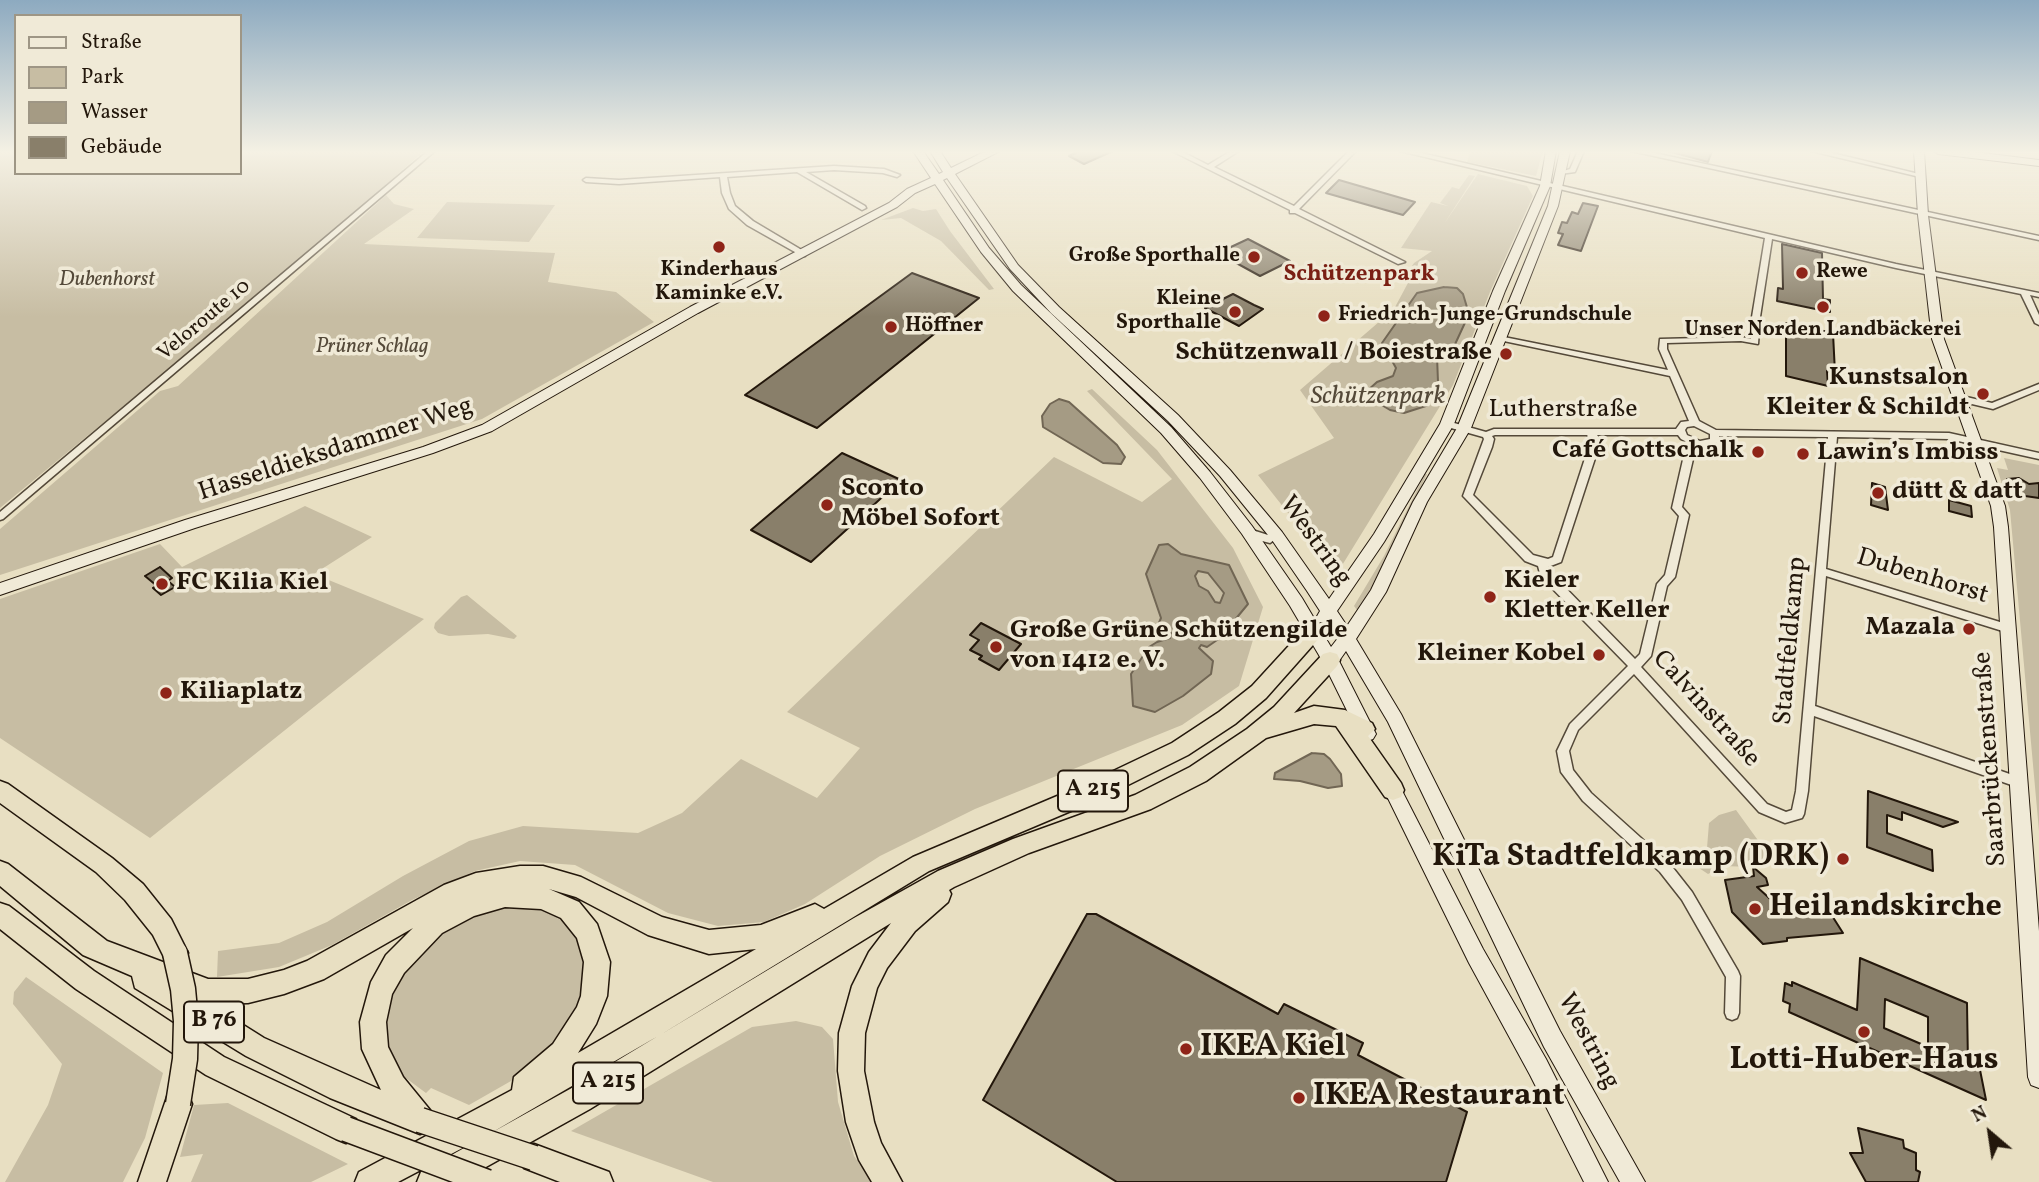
<!DOCTYPE html>
<html>
<head>
<meta charset="utf-8">
<style>
	body { margin:0 }
	#map { position:relative; width:2039px; height:1182px; overflow:hidden; background:#e8dfc2; font-family:Vollkorn,serif }
	canvas { display:block }
	.legend { position:absolute; left:14px; top:14px; width:228px; height:161px; box-sizing:border-box; background:#f0ead7; border:2px solid #9e9685; margin:0; padding:9px 12px; list-style:none; font-size:21px; color:#23170b }
	.legend li { display:flex; align-items:center; gap:14px; height:35px }
	.legend b { width:35px; border:2px solid #9e9685 }
	.north { position:absolute; left:1955px; top:1098px; width:70px; height:70px; -webkit-text-stroke:5px #f0ead7; paint-order:stroke; rotate:331deg; font-size:19px; font-weight:700; line-height:28px; text-align:center; color:#23170b }
	.north::after { content:''; display:block; margin:auto; width:24px; height:32px; background:#23170b; clip-path:polygon(50% 0,100% 100%,50% 72%,0 100%) }
</style>
</head>
<body>
<div id="map">
<canvas width="2039" height="1182"></canvas>
<ul class="legend">
<li><b style="height:9px;background:#f0ead7"></b>Straße</li>
<li><b style="height:19px;background:#c7bda3"></b>Park</li>
<li><b style="height:19px;background:#a59b84"></b>Wasser</li>
<li><b style="height:19px;background:#897f6a"></b>Gebäude</li>
</ul>
<div class="north">N</div>
</div>
<script>
const ctx = document.querySelector('canvas').getContext('2d');
ctx.lineJoin = 'round';
function paint(path, color) { ctx.fillStyle = color; ctx.fill(path, 'evenodd'); }
const poly = rows => new Path2D(rows.map(r => 'M' + r).join(''));
function stroke(path, color, width, dash) { ctx.strokeStyle = color; ctx.lineWidth = width; ctx.lineCap = dash ? 'butt' : 'round'; ctx.setLineDash(dash || []); ctx.stroke(path); }
function drawText(font, color, halo, rows, align = 'center') {
  ctx.font = font + ' Vollkorn,serif'; ctx.lineWidth = 7; ctx.setLineDash([]); ctx.textBaseline = 'middle'; ctx.strokeStyle = halo; ctx.fillStyle = color; for (const [text, x, y, turn = 0] of rows) {
    ctx.save(); ctx.translate(x, y); ctx.rotate((+turn || 0) * Math.PI / 180); ctx.textAlign = isNaN(turn) ? turn : align; if (halo) ctx.strokeText(text, 0, 0); ctx.fillText(text, 0, 0); ctx.restore();
  }
}
paint(poly([
	[0,151,16,151,16,173,240,173,240,151,424,151,303,258,0,508],
	[1470,151,1543,151,1536,176,1467,162],
	[1478,174,1527,186,1533,196,1490,292,1453,385,1341,567,1333,570,1258,475,1334,438,1300,390,1394,309,1416,268,1412,266,1414,263,1432,251,1401,248,1431,202,1448,206,1440,203,1452,187,1459,189,1469,175,1475,176,1444,224],
	[386,195,394,204,414,209,364,244,555,253,548,282,616,292,654,322,482,419,0,575,0,529,160,391,178,386],
	[447,202,555,205,529,242,417,238],
	[913,208,923,211,936,209,950,231,994,289,989,290,941,241,901,218,881,220],
	[1092,389,1157,450,1233,548,1263,607,1239,686,1182,725,975,809,880,856,805,904,764,922,718,926,668,913,575,865,520,861,475,871,412,900,332,945,279,967,217,977,218,951,279,943,327,922,403,876,469,841,523,826,638,833,682,813,741,759,817,798,860,748,787,712,1054,457,1142,502,1172,479,1087,391],
	[2004,458,2039,465,2039,831,2010,510,1997,468,2008,470],
	[1425,474,1427,474,1390,553,1364,603,1357,610,1354,606,1384,556],
	[305,506,372,537,314,574,424,619,150,838,0,738,0,599,160,544,182,567],
	[467,595,517,636,514,639,488,634,449,636,438,633,434,628,435,623,461,597],
	[1736,810,1773,861,1751,867,1724,866,1708,874,1696,866,1707,848,1709,823,1719,815],
	[508,902,561,913,583,939,585,993,565,1033,518,1077,469,1105,431,1088,426,1093,399,1073,381,1043,388,988,447,922],
	[26,977,163,1073,145,1138,123,1182,5,1182,48,1105,62,1064,13,1004,14,992],
	[796,1021,822,1027,833,1039,838,1102,854,1156,873,1182,713,1182,571,1131,752,1027],
	[228,1103,348,1164,311,1182,191,1182,203,1154,180,1157,194,1105]
]), '#c7bda3');
const water = poly([
	[1444,287,1457,288,1463,294,1469,314,1451,353,1437,356,1438,382,1425,400,1429,405,1404,413,1390,410,1375,401,1367,391,1377,382,1393,376,1396,368,1382,343,1417,293,1444,287],
	[1059,399,1069,402,1117,445,1125,457,1121,464,1103,463,1043,427,1042,416,1050,404,1059,399],
	[1168,544,1181,554,1229,565,1248,604,1220,638,1207,647,1201,645,1199,648,1213,661,1211,674,1183,696,1155,712,1133,706,1131,674,1149,647,1157,642,1170,638,1171,633,1158,625,1161,618,1146,574,1159,545,1168,544],
	[1198,571,1208,573,1224,593,1220,603,1215,602,1208,591,1199,586,1195,576,1198,571],
	[1312,753,1324,754,1330,759,1341,774,1342,786,1328,788,1300,781,1274,779,1275,773,1312,753]
]);
paint(water, '#a59b84');
stroke(water, '#716654', 2);
const building = poly([
	[1080,151,1113,151,1084,164,1069,156,1080,151],
	[1668,151,1712,151,1708,162,1668,151],
	[1339,180,1415,202,1403,215,1326,193,1339,180],
	[1583,203,1598,206,1581,251,1558,245,1563,234,1558,233,1562,222,1567,223,1572,212,1578,214,1583,203],
	[1248,239,1290,261,1260,276,1218,253,1248,239],
	[1782,244,1822,253,1823,299,1830,300,1830,312,1777,301,1778,288,1783,289,1782,244],
	[912,273,979,298,817,428,745,395,912,273],
	[1233,294,1254,305,1263,309,1239,326,1205,308,1233,294],
	[1786,323,1833,333,1835,373,1827,371,1828,386,1786,376,1786,323],
	[842,453,901,480,811,562,751,530,842,453],
	[2019,478,2029,484,2039,483,2039,498,2025,496,2007,479,2019,478],
	[1872,483,1885,487,1888,510,1871,505,1872,483],
	[1949,500,1971,506,1972,517,1949,511,1949,500],
	[160,567,172,578,168,581,175,587,161,595,153,588,157,586,145,576,160,567],
	[981,623,1021,644,999,670,979,659,982,656,970,650,979,640,970,635,981,623],
	[1868,791,1958,822,1943,827,1902,812,1902,820,1887,815,1887,833,1932,850,1933,871,1867,847,1868,791],
	[1753,867,1766,878,1768,885,1757,887,1778,906,1780,913,1789,915,1829,911,1843,933,1787,938,1787,941,1763,944,1732,912,1725,880,1754,876,1753,867],
	[1087,914,1096,914,1278,1014,1284,1004,1363,1043,1358,1055,1467,1112,1446,1182,1117,1182,983,1100,1087,914],
	[1860,958,1967,1003,1968,1065,1980,1070,1986,1100,1789,1012,1790,1004,1783,1001,1785,983,1792,986,1792,982,1857,1010,1860,958],
	[1885,999,1928,1017,1928,1047,1884,1028,1885,999],
	[1858,1128,1903,1140,1904,1148,1916,1153,1916,1170,1920,1172,1918,1182,1866,1182,1850,1153,1863,1153,1858,1128]
]);
paint(building, '#897f6a');
stroke(building, '#23170b', 2);
const street = poly([
	[428,151,435,151,3,519,0,520,0,512,428,151],
	[1172,151,1181,151,1208,165,1231,151,1239,151,1214,167,1294,206,1349,151,1356,151,1299,209,1405,262,1398,264,1295,213,1290,213,1290,210,1172,151],
	[1400,151,1413,151,1896,264,2039,293,2039,297,2030,295,2039,315,2039,325,2035,323,2021,294,1896,268,1772,239,1760,317,1758,344,1741,341,1667,343,1667,349,1699,421,1716,430,1949,433,2039,453,2039,459,1949,439,1837,437,1826,569,2013,626,2014,629,2013,632,2009,633,1826,576,1815,706,2024,779,2026,783,2024,787,2020,788,1814,716,1808,791,1804,814,1802,818,1785,823,1759,812,1634,674,1578,730,1569,751,1573,770,1591,793,1670,864,1692,892,1738,971,1740,976,1739,1013,1737,1018,1732,1020,1727,1018,1725,1013,1726,977,1682,900,1660,872,1583,801,1561,772,1557,751,1570,724,1628,666,1541,577,1538,566,1525,561,1465,498,1463,496,1484,439,1483,437,1444,426,1442,424,1447,421,1486,432,1494,429,1676,429,1681,422,1689,421,1670,376,1499,340,1495,338,1499,336,1668,370,1659,349,1660,339,1741,337,1751,339,1752,317,1765,238,1400,151],
	[1694,426,1710,434,1710,439,1700,441,1687,435,1685,430,1687,427,1694,426],
	[1495,435,1587,435,1591,440,1553,557,1548,559,1533,555,1473,495,1492,447,1494,439,1492,436,1495,435],
	[1597,435,1678,435,1681,439,1687,442,1672,508,1679,516,1665,575,1657,584,1640,654,1635,659,1550,572,1548,567,1561,562,1562,559,1601,440,1597,435],
	[1719,436,1828,437,1796,791,1792,810,1786,812,1767,804,1641,667,1651,656,1667,586,1675,577,1689,515,1682,507,1696,446,1714,445,1720,440,1719,436],
	[1578,151,1584,151,1575,172,1560,174,1560,172,1570,169,1578,151],
	[1631,151,1645,151,2039,236,2039,240,1631,151],
	[1811,151,1824,151,1923,175,1920,177,1811,151],
	[834,166,884,169,900,175,897,177,883,173,834,170,806,172,865,206,866,208,862,210,797,172,727,177,730,193,735,206,753,221,805,252,805,256,802,256,747,225,729,209,722,193,720,177,619,184,586,182,583,180,586,178,619,180,834,166],
	[2039,384,2039,390,1993,409,1955,400,1954,398,1958,395,1992,403,2039,384],
	[1271,526,1275,527,1278,537,1270,543,1254,539,1244,532,1249,529,1268,535,1266,529,1271,526]
]);
const secondary = poly([
	[913,151,923,151,939,174,943,172,930,151,940,151,951,168,986,151,1000,151,955,174,1018,265,1059,307,1178,415,1230,470,1282,532,1329,599,1374,534,1440,424,1493,291,1540,186,1546,151,1556,151,1550,186,1505,291,1454,424,1384,542,1337,611,1347,626,1371,590,1413,502,1457,428,1548,206,1560,151,1570,151,1558,206,1471,428,1427,502,1386,592,1356,639,1401,714,1560,1031,1645,1182,1620,1182,1544,1047,1388,722,1346,651,1339,661,1376,734,1373,739,1367,741,1361,739,1323,662,1290,606,1242,534,1200,478,1161,433,1013,291,981,252,935,184,915,193,897,207,698,313,492,431,433,453,195,528,0,595,0,583,185,520,423,447,482,425,690,307,889,203,907,189,931,178,913,151],
	[947,178,1010,269,1051,313,1168,421,1220,476,1272,540,1307,591,1320,611,1316,618,1318,622,1328,623,1338,638,1331,647,1302,598,1252,526,1210,472,1171,427,1021,285,989,248,943,180,947,178],
	[1914,151,1924,151,1928,215,1944,339,2005,506,2008,527,2039,931,2039,1088,2031,1085,2028,1077,1994,527,1991,506,1932,339,1918,215,1914,151],
	[1933,151,1966,151,2039,160,2039,166,1938,154,1933,151],
	[1388,772,1394,775,1483,949,1546,1059,1608,1182,1584,1182,1530,1075,1469,963,1379,780,1382,775,1388,772]
]);
const highway = poly([
	[1314,623,1321,626,1324,631,1321,636,1266,698,1235,724,1188,755,1104,797,929,871,660,1035,854,918,938,871,1013,839,1135,795,1190,767,1247,729,1274,707,1323,654,1330,652,1337,654,1340,660,1337,666,1294,713,1314,706,1345,710,1372,723,1375,729,1368,736,1401,783,1404,790,1401,797,1393,800,1385,797,1336,726,1314,724,1266,738,1206,781,1151,809,1029,853,954,887,949,890,951,894,948,902,915,931,887,968,877,988,865,1033,864,1071,874,1122,881,1143,902,1182,872,1182,859,1160,846,1122,838,1071,839,1033,852,986,869,952,891,923,590,1109,459,1182,417,1182,421,1172,570,1089,658,1036,491,1133,398,1182,355,1182,359,1172,512,1090,514,1077,553,1044,577,1007,581,996,584,962,577,938,561,918,541,909,505,907,474,916,442,933,404,973,392,994,386,1022,388,1047,403,1077,430,1110,434,1120,430,1130,420,1134,330,1098,246,1056,135,988,132,976,83,955,0,886,0,861,8,864,107,941,208,979,248,979,284,970,307,961,444,885,476,873,520,866,543,866,581,877,662,917,709,930,761,925,815,904,824,909,913,857,1088,783,1172,743,1219,712,1252,686,1307,626,1314,623],
	[549,889,576,897,648,935,709,954,756,949,578,1053,596,1024,607,996,610,962,597,924,579,902,549,889],
	[413,928,386,955,371,982,360,1022,362,1049,381,1090,264,1038,210,1004,248,1003,284,994,324,979,413,928],
	[0,781,8,784,112,858,143,884,171,919,188,953,184,961,175,965,166,961,153,935,125,900,96,872,0,803,0,781],
	[0,903,9,906,94,971,224,1057,356,1119,360,1129,356,1139,346,1143,336,1139,206,1075,76,989,0,929,0,903],
	[178,1090,188,1094,192,1104,166,1182,138,1182,168,1094,178,1090],
	[534,1144,609,1172,613,1182,560,1182,524,1168,520,1158,524,1148,534,1144]
]);
stroke(street, '#544939', 3);
stroke(secondary, '#23170b', 2);
stroke(highway, '#23170b', 3);
paint(street, '#f0ead7');
paint(secondary, '#f0ead7');
paint(highway, '#e8dfc2');
const highwayBridge = poly([
	[175,953,183,989,186,1021,185,1059,178,1104],
	[420,1120,534,1158],
	[346,1129,487,1182]
]);
stroke(highwayBridge, '#23170b', 27, []);
stroke(highwayBridge, '#e8dfc2', 24);
const sky = ctx.createLinearGradient(0, 0, 0, 317);
sky.addColorStop(0, '#8daac0');
sky.addColorStop(0.48, '#f5f1e4');
sky.addColorStop(1, '#f5f1e400');
ctx.fillStyle = sky;
ctx.fillRect(0, 0, 2039, 317);
for (const [x, y, r, color] of [
	[719,247,7,"#8f2418"],
	[1254,257,7,"#8f2418"],
	[1802,273,7,"#8f2418"],
	[1823,307,7,"#8f2418"],
	[1235,312,7,"#8f2418"],
	[1324,316,7,"#8f2418"],
	[891,327,7,"#8f2418"],
	[1506,354,7,"#8f2418"],
	[1983,394,7,"#8f2418"],
	[1758,452,7,"#8f2418"],
	[1803,454,7,"#8f2418"],
	[1878,493,7,"#8f2418"],
	[827,505,7,"#8f2418"],
	[162,584,7,"#8f2418"],
	[1490,597,7,"#8f2418"],
	[1969,629,7,"#8f2418"],
	[996,647,7,"#8f2418"],
	[1599,655,7,"#8f2418"],
	[166,693,7,"#8f2418"],
	[1843,859,7,"#8f2418"],
	[1755,909,7,"#8f2418"],
	[1864,1032,7,"#8f2418"],
	[1186,1049,7,"#8f2418"],
	[1299,1098,7,"#8f2418"]
]) { const dot = new Path2D(); dot.arc(x, y, r, 0, 2 * Math.PI); ctx.fillStyle = color; ctx.fill(dot); stroke(dot, '#f0ead7', 2.5); }
drawText('bold 21px', '#23170b', '#f0ead7', [
	["Große Sporthalle",1240,257,"right"],
	["Kinderhaus",719,271,"center"],
	["Kaminke e.V.",719,295,"center"],
	["Rewe",1816,273],
	["Kleine",1221,300,"right"],
	["Sporthalle",1221,324,"right"],
	["Friedrich-Junge-Grundschule",1338,316],
	["Höffner",905,327],
	["Unser Norden Landbäckerei",1823,331,"center"]
], 'left');
drawText('italic 21px', '#544939', '#f0ead7', [
	["Dubenhorst",107,281],
	["Prüner Schlag",372,348]
]);
drawText('21px', '#23170b', '#f0ead7', [
	["Veloroute 10",205,321,-40]
]);
drawText('bold 23px', '#7a1f14', '#f0ead7', [
	["Schützenpark",1359,276]
]);
for (const [x, y, w] of [
	[1093,791,70],
	[214,1022,60],
	[608,1083,70]
]) { const box = new Path2D(); box.roundRect(x - w / 2, y - 20.5, w, 41, 5); ctx.fillStyle = '#f0ead7'; ctx.fill(box); stroke(box, '#23170b', 2); }
drawText('bold 24px', '#23170b', null, [
	["A 215",1093,791],
	["B 76",214,1022],
	["A 215",608,1083]
]);
drawText('bold 26px', '#23170b', '#f0ead7', [
	["Schützenwall / Boiestraße",1492,354,"right"],
	["Kunstsalon",1969,379,"right"],
	["Kleiter & Schildt",1969,409,"right"],
	["Café Gottschalk",1744,452,"right"],
	["Lawin’s Imbiss",1817,454],
	["Sconto",841,490],
	["Möbel Sofort",841,520],
	["dütt & datt",1892,493],
	["Kieler",1504,582],
	["Kletter Keller",1504,612],
	["FC Kilia Kiel",176,584],
	["Mazala",1955,629,"right"],
	["Große Grüne Schützengilde",1010,632],
	["von 1412 e. V.",1010,662],
	["Kleiner Kobel",1585,655,"right"],
	["Kiliaplatz",180,693]
], 'left');
drawText('italic 26px', '#544939', '#f0ead7', [
	["Schützenpark",1378,398]
]);
drawText('26px', '#23170b', '#f0ead7', [
	["Lutherstraße",1563,411],
	["Hasseldieksdammer Weg",336,451,-18],
	["Westring",1314,542,54],
	["Dubenhorst",1922,578,17],
	["Stadtfeldkamp",1792,641,-85],
	["Calvinstraße",1705,710,48],
	["Saarbrückenstraße",1992,759,-94],
	["Westring",1587,1042,62]
]);
drawText('bold 32px', '#23170b', '#f0ead7', [
	["KiTa Stadtfeldkamp (DRK)",1829,859,"right"],
	["Heilandskirche",1769,909],
	["IKEA Kiel",1200,1049],
	["Lotti-Huber-Haus",1864,1062,"center"],
	["IKEA Restaurant",1313,1098]
], 'left');
</script>
</body>
</html>
